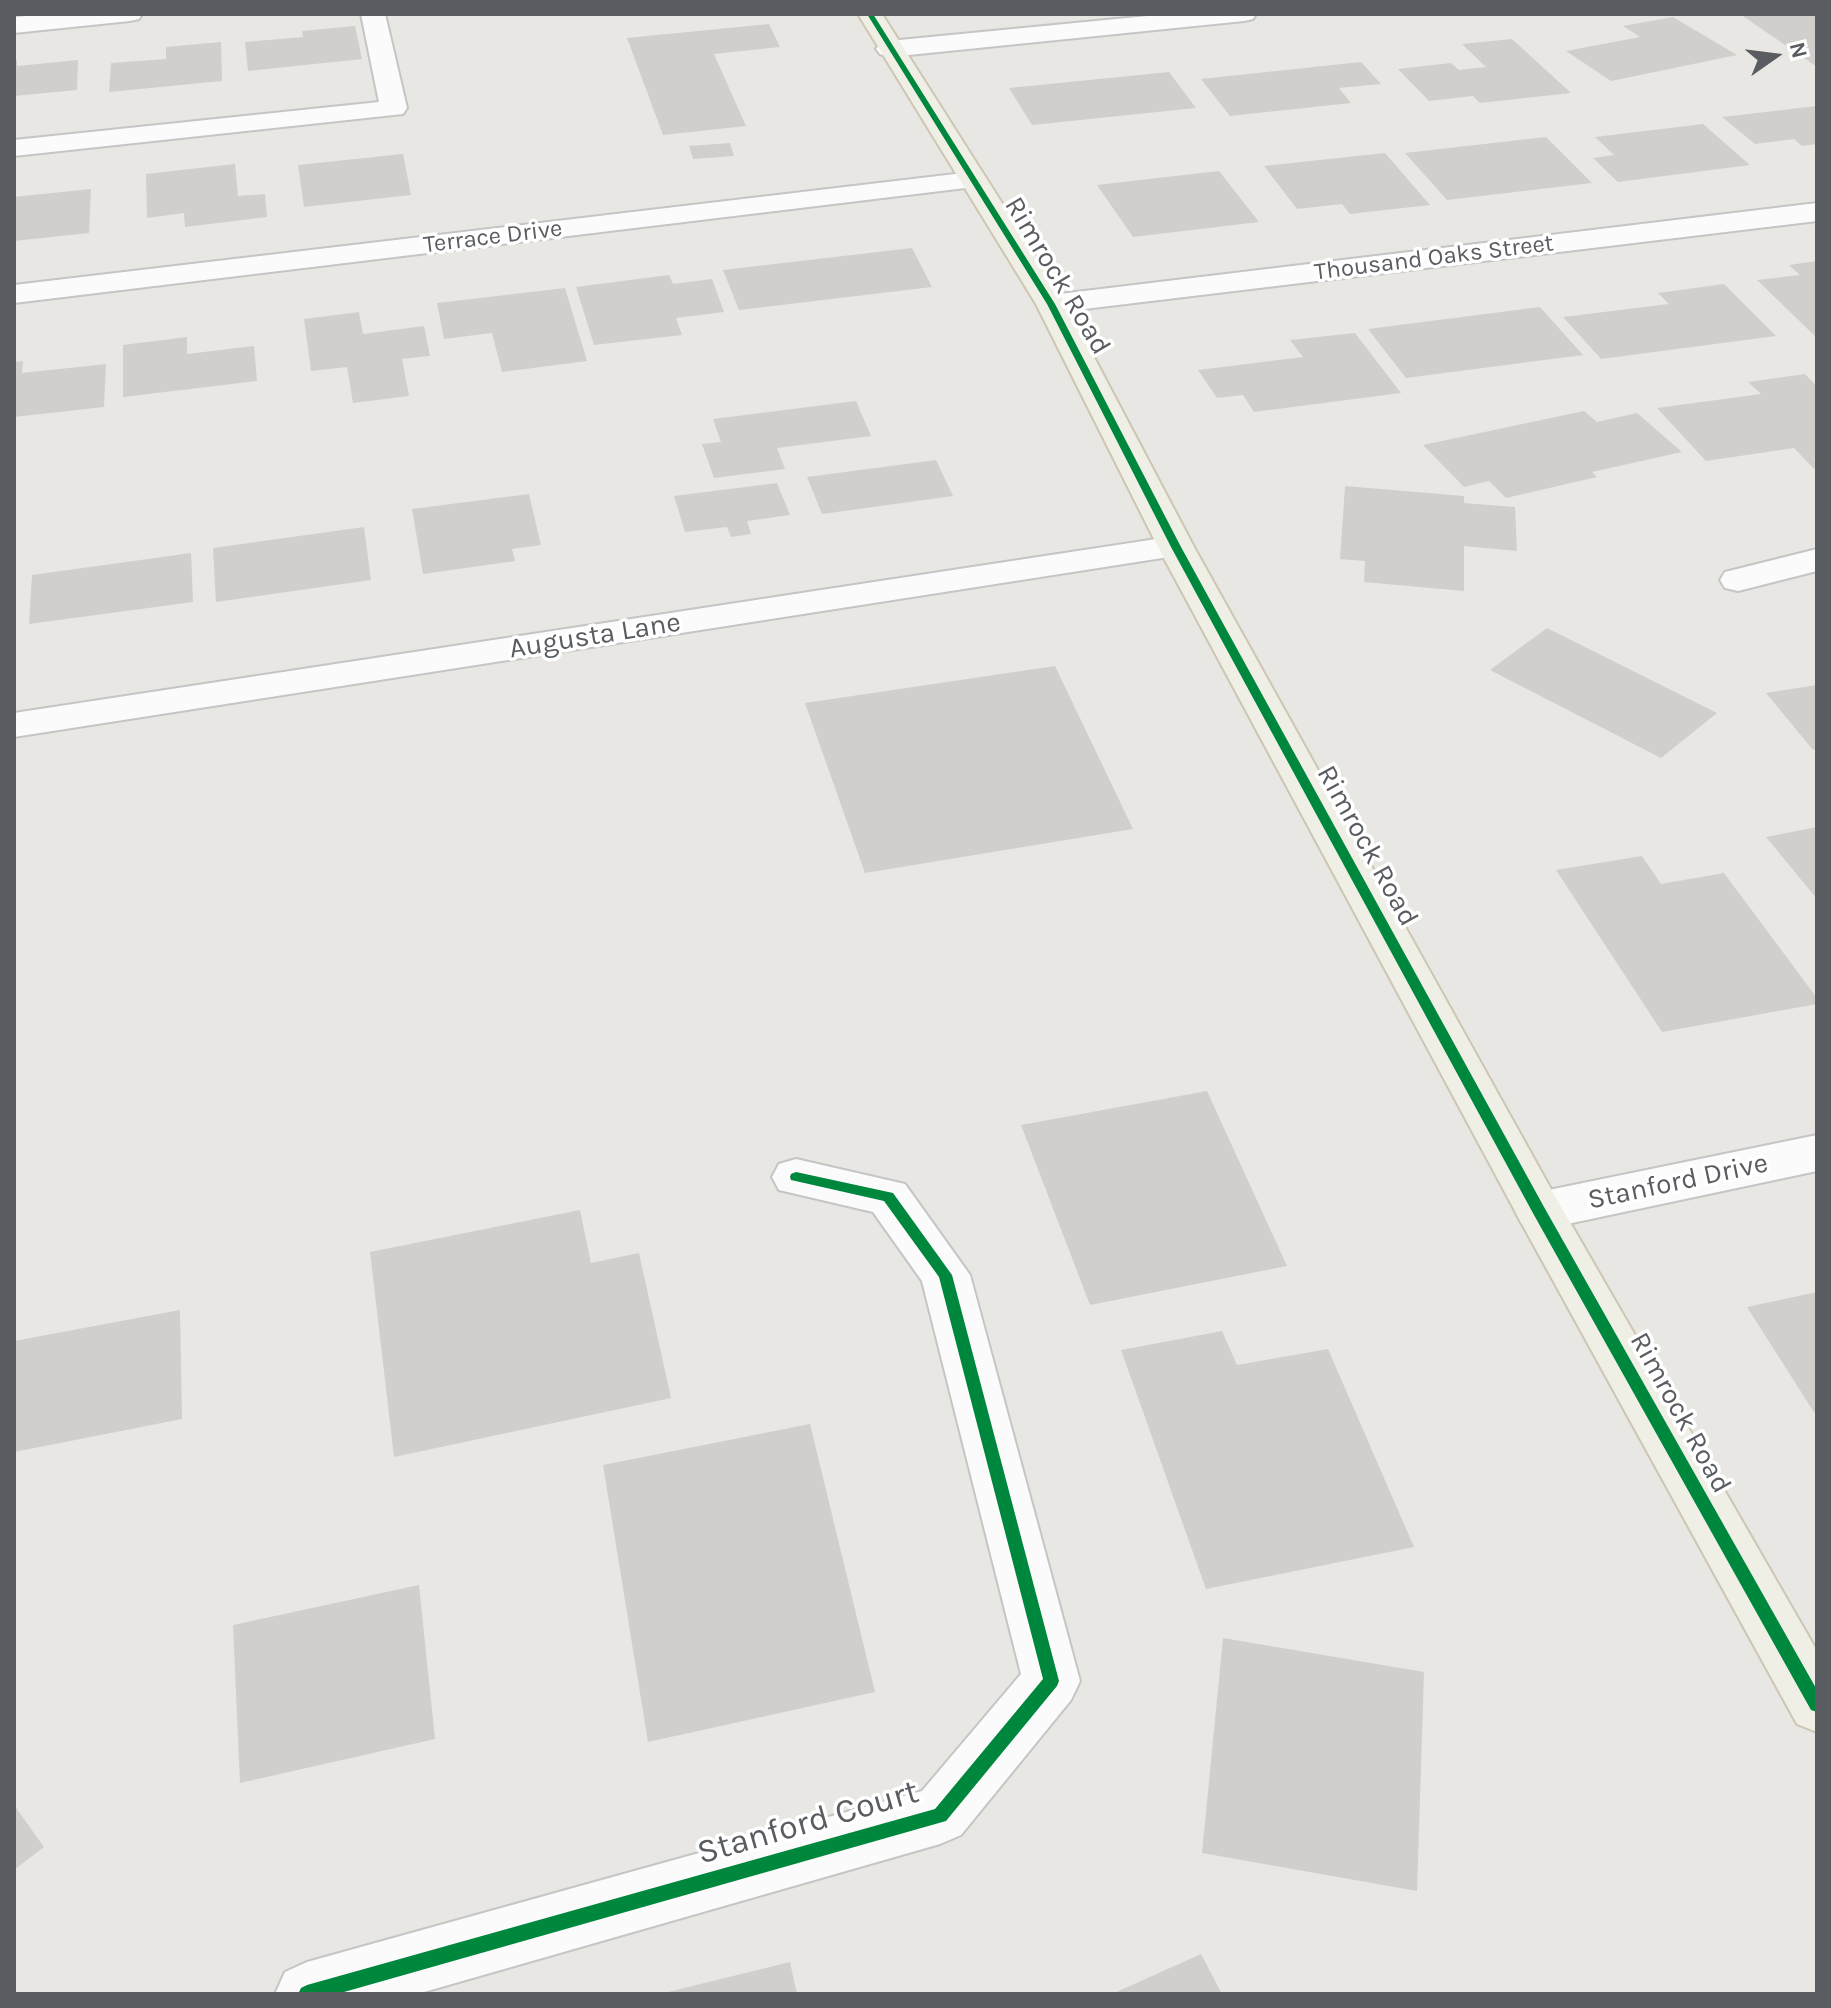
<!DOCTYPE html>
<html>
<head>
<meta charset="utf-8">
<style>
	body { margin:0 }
	#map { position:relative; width:1831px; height:2008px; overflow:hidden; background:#e9e7e3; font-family:Karla,sans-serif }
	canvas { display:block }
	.frame { position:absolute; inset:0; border:16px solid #595c60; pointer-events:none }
	.north { position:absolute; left:1735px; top:16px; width:80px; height:80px; -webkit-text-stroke:6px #fff; paint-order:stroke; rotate:76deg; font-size:22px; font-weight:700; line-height:32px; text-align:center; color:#595c60 }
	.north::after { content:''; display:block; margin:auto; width:28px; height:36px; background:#595c60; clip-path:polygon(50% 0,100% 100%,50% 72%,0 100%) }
</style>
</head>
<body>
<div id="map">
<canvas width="1831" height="2008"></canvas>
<div class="frame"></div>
<div class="north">N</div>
</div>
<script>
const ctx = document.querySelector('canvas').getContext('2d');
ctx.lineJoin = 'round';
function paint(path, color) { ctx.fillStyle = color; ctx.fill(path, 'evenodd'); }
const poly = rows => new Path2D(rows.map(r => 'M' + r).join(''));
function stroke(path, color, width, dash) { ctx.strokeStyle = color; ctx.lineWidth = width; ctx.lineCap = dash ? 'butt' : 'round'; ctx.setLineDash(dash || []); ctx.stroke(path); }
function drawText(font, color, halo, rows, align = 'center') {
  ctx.font = font + ' Karla,sans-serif'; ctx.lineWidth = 7; ctx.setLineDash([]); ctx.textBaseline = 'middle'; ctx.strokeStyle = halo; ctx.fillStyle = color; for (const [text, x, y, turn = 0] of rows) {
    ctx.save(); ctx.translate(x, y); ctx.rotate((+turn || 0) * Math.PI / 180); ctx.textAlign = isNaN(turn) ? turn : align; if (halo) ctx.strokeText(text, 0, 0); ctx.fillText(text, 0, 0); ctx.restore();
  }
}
paint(poly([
	[1740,14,1817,14,1817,67],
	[1673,17,1737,55,1611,81,1566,51,1640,37,1623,26],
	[769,24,780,47,714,54,746,126,663,135,627,38],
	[355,26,362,59,248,71,245,42,303,37,302,31],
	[1512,39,1571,93,1480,103,1473,96,1429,101,1398,69,1451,63,1459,70,1486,67,1462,44],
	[221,42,222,81,109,92,111,63,166,59,166,47],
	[14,60,17,60,17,66,78,60,77,90,14,96],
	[1361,62,1381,84,1339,88,1351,103,1230,116,1201,79],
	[1169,72,1196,108,1032,125,1009,88],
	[1817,106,1817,144,1802,146,1794,139,1755,144,1722,117],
	[1703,124,1750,165,1618,182,1593,158,1614,155,1595,137],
	[1546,137,1592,183,1447,200,1405,153],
	[730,143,734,156,693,159,689,146],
	[1385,153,1430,205,1350,214,1342,204,1297,209,1264,166],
	[403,154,411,195,304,207,298,165],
	[235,164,238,196,265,194,267,217,185,227,184,213,147,218,146,174],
	[1219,171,1259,222,1133,237,1097,185],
	[91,189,89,233,14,241,14,197],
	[912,248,932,287,739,310,723,270],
	[1817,261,1817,338,1757,280,1800,275,1789,265],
	[669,275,673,284,712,279,724,312,676,318,682,335,594,345,576,287],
	[1724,284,1776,336,1601,359,1563,317,1669,304,1658,293],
	[565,288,587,361,502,372,492,333,444,339,437,303],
	[1540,307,1583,355,1406,378,1368,329],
	[359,312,363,334,424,326,430,356,402,359,409,396,353,403,347,367,311,371,304,319],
	[1355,333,1401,393,1254,412,1243,395,1217,398,1198,370,1303,357,1290,340],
	[187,337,187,354,254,346,257,381,123,397,123,345],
	[23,361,22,373,106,364,104,407,14,417,14,362],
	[1805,374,1817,386,1817,472,1794,448,1706,461,1657,408,1761,394,1748,382],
	[856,401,871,436,777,448,785,469,714,478,702,444,721,442,713,419],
	[1584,411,1597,422,1637,413,1682,452,1592,472,1597,477,1506,498,1489,481,1464,487,1423,445],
	[936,460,953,496,822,514,807,477],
	[777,483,790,515,747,521,751,534,731,537,727,527,685,532,674,496],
	[1345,486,1464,496,1464,503,1515,507,1517,551,1464,546,1464,591,1364,582,1365,561,1340,559],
	[529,494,541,545,512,549,515,561,423,574,412,509],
	[364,527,371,580,216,602,213,548],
	[191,553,193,602,29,624,32,575],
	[1547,628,1717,713,1661,758,1490,670],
	[1055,666,1133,829,865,873,805,703],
	[1817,685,1817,749,1813,750,1766,693],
	[1817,827,1817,899,1766,837],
	[1642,856,1661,884,1724,873,1817,998,1817,1004,1662,1032,1556,870],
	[1207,1091,1287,1266,1090,1305,1021,1125],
	[580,1210,591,1263,639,1253,671,1398,394,1457,370,1252],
	[1817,1292,1817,1417,1747,1307],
	[180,1310,182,1419,14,1452,14,1341],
	[1222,1331,1237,1365,1328,1349,1414,1547,1206,1589,1121,1350],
	[810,1424,875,1692,648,1742,603,1465],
	[419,1585,435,1739,240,1783,233,1625],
	[1223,1638,1424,1672,1417,1891,1202,1853],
	[14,1805,44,1847,14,1870],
	[1201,1954,1222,1994,1112,1994],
	[790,1962,797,1994,664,1994,664,1993]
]), '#d0cfcc');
const minor = poly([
	[51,14,142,14,139,19,130,21,14,33,14,17,51,14],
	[361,14,385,14,407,108,403,114,14,156,14,140,379,102,361,14],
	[1168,14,1256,14,1253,19,1244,21,889,57,880,54,876,49,880,44,889,41,1168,14],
	[972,172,982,174,986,180,982,186,14,303,14,285,972,172],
	[1817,203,1817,221,1051,313,1040,310,1036,304,1040,298,1051,295,1817,203],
	[1176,536,1188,540,1194,547,1188,554,14,737,14,713,1176,536],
	[1817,549,1817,571,1738,591,1725,588,1720,580,1725,572,1817,549],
	[1817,1135,1817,1171,1539,1230,1522,1224,1515,1211,1522,1198,1539,1192,1817,1135],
	[796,1159,905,1184,970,1275,1080,1681,1071,1700,961,1835,940,1844,417,1994,275,1994,285,1972,307,1962,922,1791,1021,1674,922,1281,873,1212,779,1190,772,1177,779,1164,796,1159]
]);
const major = poly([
	[858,14,882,14,1066,304,1194,547,1556,1198,1817,1651,1817,1732,1797,1724,1522,1224,1158,547,1036,304,858,14]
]);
stroke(minor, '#c5c5c5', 4);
stroke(major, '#cec6b3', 4);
paint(minor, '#fcfbfb');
paint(major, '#f0efe6');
paint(poly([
	[867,14,873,14,1055,304,1181,547,1544,1207,1817,1690,1817,1712,1811,1710,1534,1215,1171,547,1047,304,867,14],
	[796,1172,893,1193,952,1275,1059,1681,1057,1686,946,1821,337,1994,298,1994,301,1988,307,1985,935,1809,1043,1679,939,1277,884,1201,791,1180,790,1177,791,1174,796,1172]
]), '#00873e');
drawText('24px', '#595c60', '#fff', [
	["Terrace Drive",493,237,-7],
	["Thousand Oaks Street",1434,258,-7]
]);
drawText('28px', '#595c60', '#fff', [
	["Rimrock Road",1057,276,59],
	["Augusta Lane",595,636,-9],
	["Rimrock Road",1367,846,61],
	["Stanford Drive",1678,1182,-12],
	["Rimrock Road",1680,1413,61]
]);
drawText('34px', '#595c60', '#fff', [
	["Stanford Court",808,1823,-16]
]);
</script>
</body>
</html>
